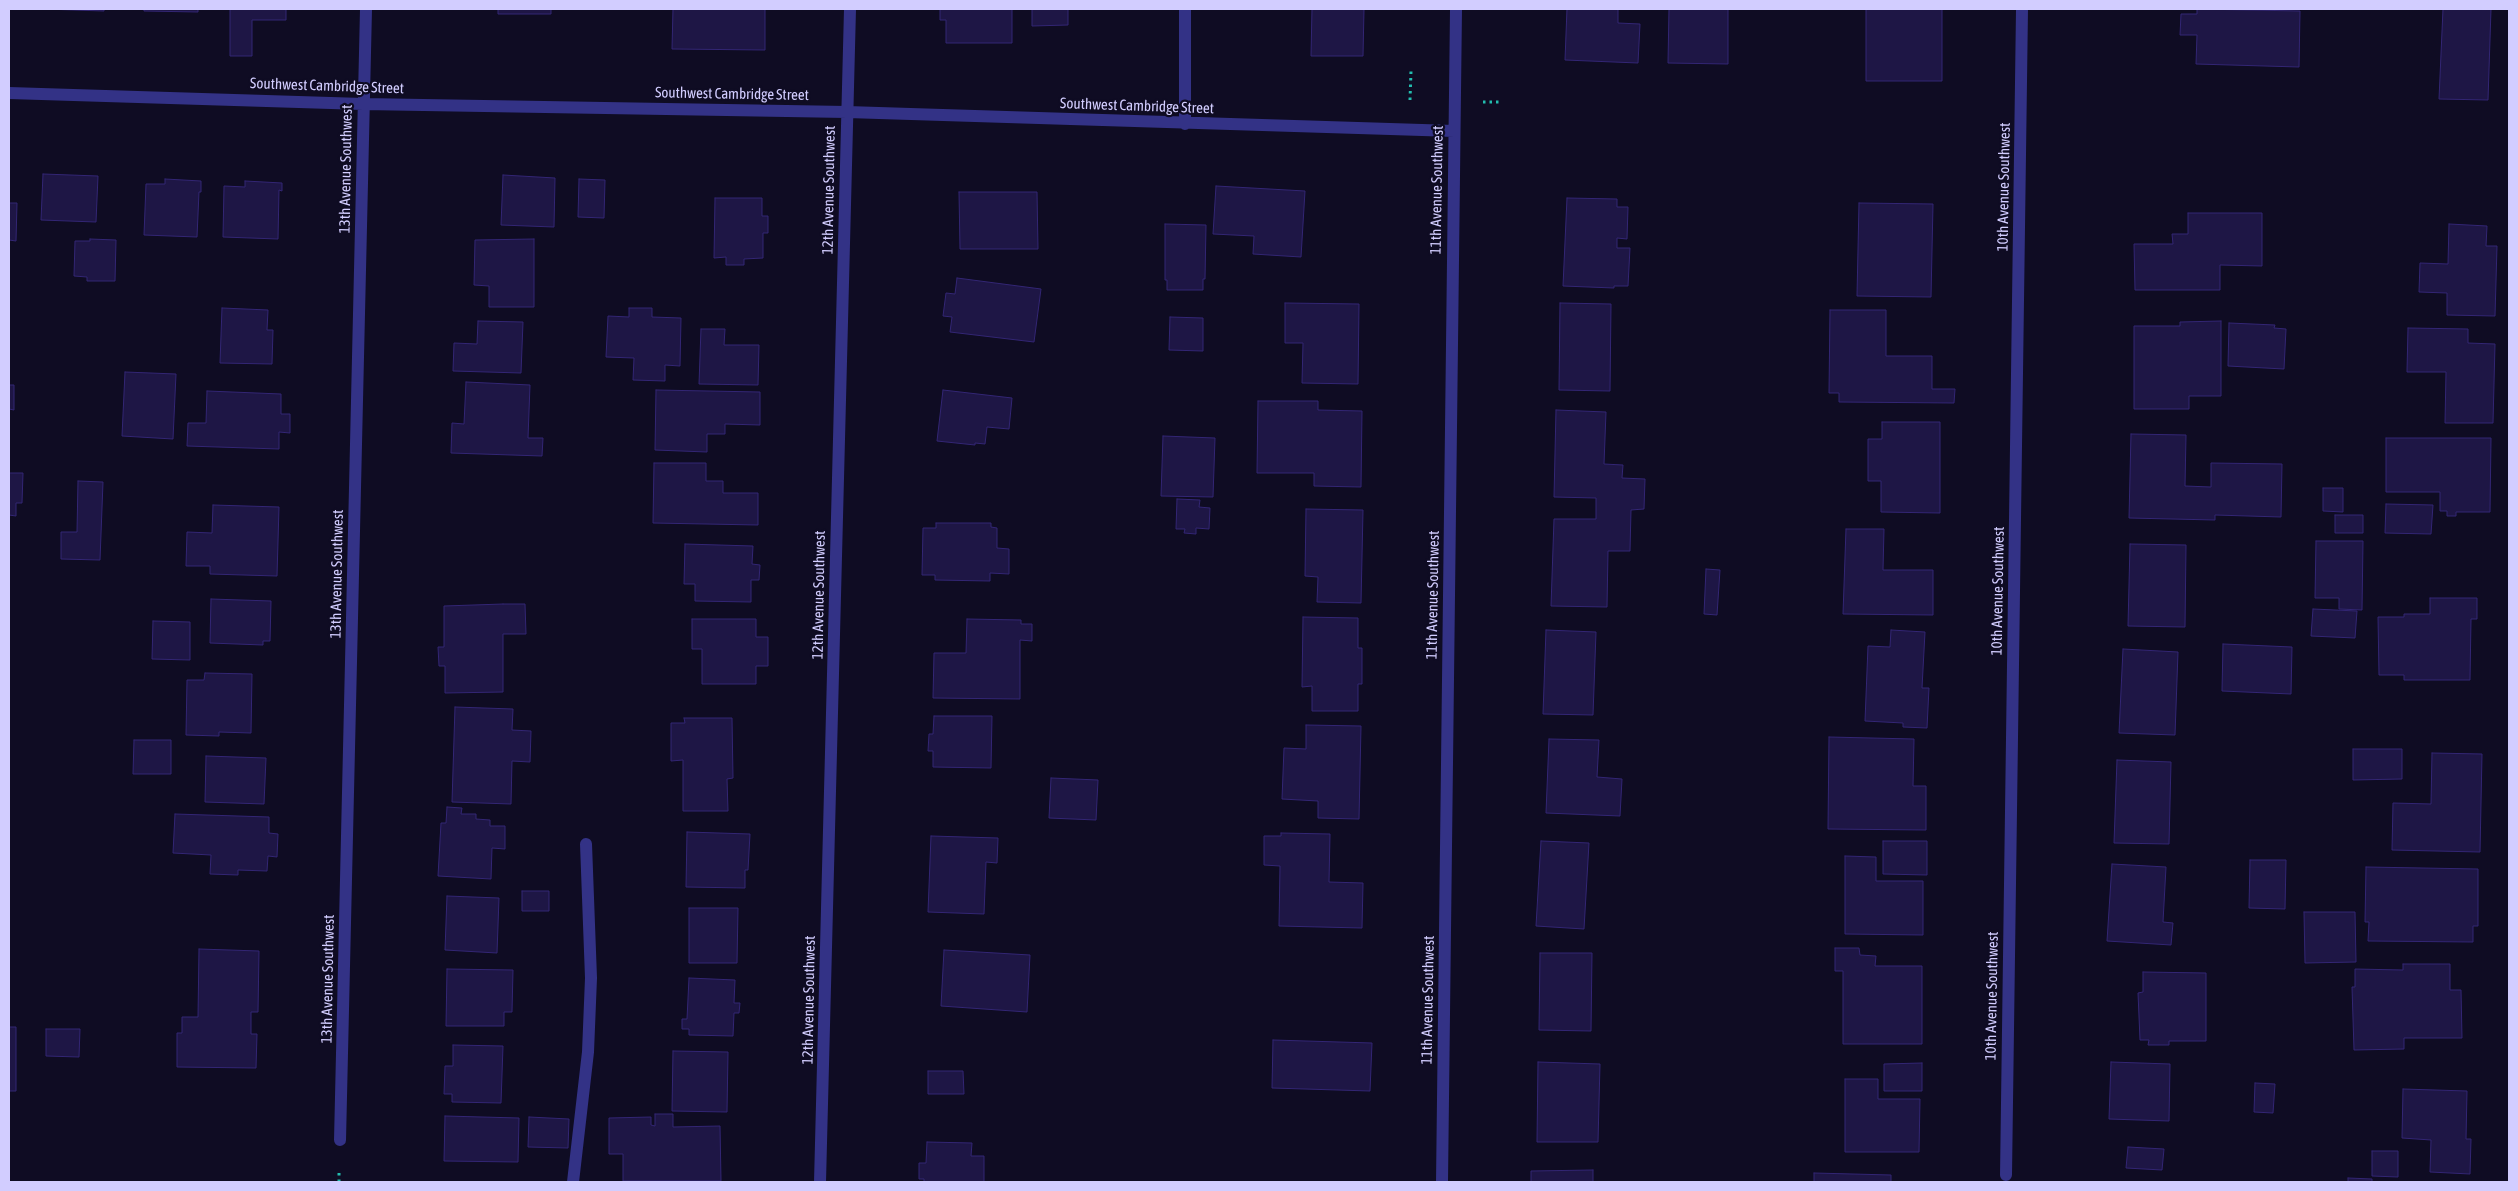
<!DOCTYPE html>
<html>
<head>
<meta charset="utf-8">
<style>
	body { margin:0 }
	#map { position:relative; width:2518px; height:1191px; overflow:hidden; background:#0f0c23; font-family:"Asap Condensed",sans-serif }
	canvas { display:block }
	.frame { position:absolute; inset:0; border:10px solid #d2cdff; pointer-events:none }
</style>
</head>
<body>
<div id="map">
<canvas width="2518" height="1191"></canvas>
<div class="frame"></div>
</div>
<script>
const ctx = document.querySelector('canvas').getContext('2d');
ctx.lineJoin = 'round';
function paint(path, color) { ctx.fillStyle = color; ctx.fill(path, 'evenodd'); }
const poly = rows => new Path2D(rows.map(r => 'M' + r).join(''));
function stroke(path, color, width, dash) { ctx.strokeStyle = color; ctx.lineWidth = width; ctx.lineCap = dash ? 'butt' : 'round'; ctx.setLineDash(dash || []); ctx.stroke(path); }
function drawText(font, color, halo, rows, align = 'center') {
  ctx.font = font + ' "Asap Condensed",sans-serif'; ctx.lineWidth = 4.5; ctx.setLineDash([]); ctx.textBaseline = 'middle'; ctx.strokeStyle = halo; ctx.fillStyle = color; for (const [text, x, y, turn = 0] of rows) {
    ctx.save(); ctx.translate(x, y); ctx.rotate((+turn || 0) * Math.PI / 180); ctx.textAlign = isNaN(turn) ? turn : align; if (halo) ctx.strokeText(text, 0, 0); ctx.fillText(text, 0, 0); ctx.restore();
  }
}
const building = poly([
	[43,9,104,9,104,11,43,9],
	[144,9,198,9,198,12,144,11,144,9],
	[230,9,286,9,286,20,252,20,252,56,230,56,230,9],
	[498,9,551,9,551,14,498,14,498,9],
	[673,9,765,9,765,50,672,49,673,9],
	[940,9,1012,9,1012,43,946,43,946,20,940,20,940,9],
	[1032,9,1068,9,1068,25,1032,26,1032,9],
	[1312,9,1364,9,1363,56,1311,56,1312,9],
	[1567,9,1618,9,1618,23,1640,24,1638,63,1565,60,1567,9],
	[1669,9,1728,9,1728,64,1668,63,1669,9],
	[1866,9,1942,9,1942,81,1866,81,1866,9],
	[2197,9,2300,11,2299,67,2196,64,2197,35,2180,35,2181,14,2197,14,2197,9],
	[2443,9,2491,9,2488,100,2439,99,2443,9],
	[43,174,98,176,96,222,41,220,43,174],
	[503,175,555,178,554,227,501,225,503,175],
	[165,179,201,181,201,192,199,192,197,237,144,235,146,184,165,184,165,179],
	[579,179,605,180,604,218,578,217,579,179],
	[245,181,282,183,282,191,279,190,278,239,223,237,224,186,245,187,245,181],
	[1216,186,1305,191,1301,257,1253,254,1254,236,1213,234,1216,186],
	[959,192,1037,192,1038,249,960,249,959,192],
	[715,198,762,198,762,216,768,216,768,233,763,233,763,258,744,259,744,265,726,265,726,257,714,258,715,198],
	[1567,198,1617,199,1617,207,1628,207,1627,239,1617,238,1617,248,1630,248,1628,286,1614,286,1614,288,1563,286,1567,198],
	[9,203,17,203,16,241,9,240,9,203],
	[1859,203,1933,204,1931,297,1857,296,1859,203],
	[2188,213,2262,213,2262,266,2220,265,2220,290,2135,290,2134,244,2173,244,2172,234,2188,234,2188,213],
	[1165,224,1206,225,1205,279,1203,279,1203,290,1167,290,1167,280,1165,280,1165,224],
	[2449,224,2487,226,2486,246,2497,246,2495,316,2447,315,2447,293,2419,292,2420,263,2448,264,2449,224],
	[90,239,116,240,115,281,87,281,87,277,74,276,75,241,90,241,90,239],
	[534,239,534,307,489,307,489,286,474,285,475,240,534,239],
	[957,278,1041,289,1034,342,950,332,952,317,943,316,946,293,955,294,957,278],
	[1285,303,1359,304,1358,384,1302,383,1303,343,1285,343,1285,303],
	[1560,303,1611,304,1610,391,1559,390,1560,303],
	[222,308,268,310,267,330,273,330,272,364,220,363,222,308],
	[629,308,652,308,652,317,681,318,680,366,665,365,665,381,633,380,634,358,606,357,608,316,629,317,629,308],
	[1830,310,1886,310,1886,356,1932,356,1932,389,1955,389,1954,403,1839,402,1839,393,1829,393,1830,310],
	[1170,317,1203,318,1203,351,1169,350,1170,317],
	[478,321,523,322,521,373,453,371,454,343,477,344,478,321],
	[2221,321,2221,396,2189,396,2189,409,2134,409,2134,326,2180,326,2180,322,2221,321],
	[2229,323,2275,325,2274,328,2286,329,2284,369,2228,366,2229,323],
	[2408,328,2468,329,2468,343,2495,344,2493,423,2445,423,2446,372,2407,372,2408,328],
	[701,329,725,329,724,345,759,345,758,385,699,384,701,329],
	[125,372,176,374,173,439,122,436,125,372],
	[466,382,530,385,528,438,543,438,542,456,451,453,452,423,464,424,466,382],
	[9,385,14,385,14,410,9,409,9,385],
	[656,390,760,392,760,425,725,424,725,434,707,434,707,452,655,450,656,390],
	[943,390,1012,398,1009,429,987,427,985,444,975,443,975,445,937,441,943,390],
	[207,391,281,394,281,414,290,414,290,433,279,432,279,449,187,446,188,423,206,423,207,391],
	[1258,401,1318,401,1318,410,1362,411,1361,487,1314,486,1314,473,1257,473,1258,401],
	[1556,410,1606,412,1604,464,1623,465,1622,478,1645,479,1644,509,1631,510,1630,551,1608,551,1607,607,1551,606,1554,519,1596,519,1596,498,1554,497,1556,410],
	[1882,422,1940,422,1940,513,1881,512,1881,481,1868,481,1868,439,1882,439,1882,422],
	[2131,434,2186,435,2185,486,2211,487,2211,463,2282,464,2281,517,2215,515,2215,520,2129,518,2131,434],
	[1163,436,1215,438,1213,497,1161,496,1163,436],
	[2386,438,2491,438,2490,512,2456,512,2456,516,2447,516,2447,511,2440,511,2440,492,2386,492,2386,438],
	[654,463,706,463,706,481,723,481,723,493,758,493,758,525,653,523,654,463],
	[9,473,23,473,22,503,16,503,16,516,9,515,9,473],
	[78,481,103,482,100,560,61,559,61,532,77,532,78,481],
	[2323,488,2343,488,2343,512,2323,511,2323,488],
	[1177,499,1200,500,1199,507,1210,508,1209,529,1196,528,1196,534,1184,533,1185,529,1176,529,1177,499],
	[2386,504,2433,505,2431,534,2385,533,2386,504],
	[213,505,279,507,277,576,210,574,210,566,186,566,187,532,212,533,213,505],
	[1306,509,1363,510,1361,603,1317,602,1318,577,1305,576,1306,509],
	[2335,515,2363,515,2363,533,2335,533,2335,515],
	[936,523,991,523,991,527,997,528,997,548,1009,549,1009,574,990,573,990,581,935,580,935,575,922,575,923,528,936,528,936,523],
	[1846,529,1884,529,1883,570,1933,570,1933,615,1843,614,1846,529],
	[2316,541,2363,541,2362,610,2339,609,2339,598,2315,598,2316,541],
	[685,544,753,546,752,564,760,565,759,580,751,580,751,602,695,601,695,584,684,584,685,544],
	[2130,544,2186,545,2185,627,2128,626,2130,544],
	[1706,569,1720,570,1717,615,1704,614,1706,569],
	[2430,598,2477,598,2477,619,2471,619,2470,680,2404,680,2404,675,2379,675,2378,617,2404,617,2404,614,2430,614,2430,598],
	[211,599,271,601,270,641,263,641,263,645,210,643,211,599],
	[503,604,525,604,526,634,503,634,503,692,445,693,445,666,439,666,438,647,444,647,444,606,503,604],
	[2313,609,2357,611,2355,638,2311,636,2313,609],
	[1303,617,1358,618,1358,648,1362,648,1362,684,1358,684,1358,711,1312,711,1312,686,1302,687,1303,617],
	[692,619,756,619,756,637,768,637,768,666,756,666,756,684,702,684,702,649,692,649,692,619],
	[967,619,1021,620,1021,624,1032,624,1032,641,1020,640,1020,699,933,698,934,653,966,653,967,619],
	[153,621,190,622,190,660,152,659,153,621],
	[1546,630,1596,632,1593,715,1543,714,1546,630],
	[1891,630,1925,632,1922,688,1929,688,1927,728,1903,727,1903,723,1865,721,1868,646,1890,647,1891,630],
	[2223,644,2292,647,2291,694,2222,691,2223,644],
	[2123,649,2178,652,2175,735,2119,733,2123,649],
	[205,673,252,674,251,733,219,732,219,736,186,735,187,680,204,680,205,673],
	[455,707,513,709,512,730,531,731,530,762,512,761,511,804,452,802,455,707],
	[934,716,992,716,991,768,933,767,933,751,928,751,929,734,933,734,934,716],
	[684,718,732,718,733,778,727,779,728,811,683,811,683,760,671,761,671,723,685,723,684,718],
	[1306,725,1361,726,1359,819,1318,818,1318,801,1282,799,1284,748,1306,749,1306,725],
	[1829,737,1914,739,1913,786,1926,786,1926,830,1828,829,1829,737],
	[1549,739,1599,740,1597,777,1622,779,1620,816,1546,813,1549,739],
	[134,740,171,740,171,774,133,774,134,740],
	[2353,749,2402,749,2402,779,2353,780,2353,749],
	[2432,753,2482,754,2480,852,2392,850,2393,803,2431,804,2432,753],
	[206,756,266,758,264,804,205,802,206,756],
	[2117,760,2171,762,2169,844,2114,843,2117,760],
	[1051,778,1098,780,1096,820,1049,818,1051,778],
	[447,807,462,808,461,814,476,814,476,819,490,820,490,826,505,826,505,849,492,848,491,879,438,876,441,823,446,823,447,807],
	[175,814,269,817,269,833,278,834,277,857,268,856,267,871,238,870,238,875,210,874,211,855,173,853,175,814],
	[687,832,750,834,748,870,745,870,745,888,686,887,687,832],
	[1281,833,1330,834,1329,882,1363,883,1362,928,1279,926,1280,866,1264,865,1264,836,1281,836,1281,833],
	[931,836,998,838,997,863,986,862,984,914,928,912,931,836],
	[1541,841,1589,843,1584,929,1536,926,1541,841],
	[1883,841,1927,841,1927,875,1883,874,1883,841],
	[1845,856,1876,857,1876,881,1923,881,1923,935,1845,934,1845,856],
	[2250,860,2286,860,2285,909,2249,908,2250,860],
	[2112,864,2166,867,2163,922,2173,923,2171,945,2107,941,2112,864],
	[2366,867,2478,869,2478,926,2473,926,2473,942,2368,941,2369,922,2365,922,2366,867],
	[522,891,549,891,549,911,522,911,522,891],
	[447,896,499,898,497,953,445,950,447,896],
	[689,908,738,908,737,963,689,963,689,908],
	[2304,912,2355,912,2356,962,2305,963,2304,912],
	[1835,948,1859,948,1860,955,1876,956,1875,966,1922,966,1922,1044,1843,1044,1843,971,1835,971,1835,948],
	[199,949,259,951,258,1012,251,1012,251,1034,257,1034,256,1068,177,1067,177,1033,182,1033,182,1017,198,1017,199,949],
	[944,950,1030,955,1027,1012,941,1006,944,950],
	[1540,953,1592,953,1591,1031,1539,1030,1540,953],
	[2403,964,2450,964,2450,990,2461,990,2462,1038,2404,1038,2404,1049,2354,1050,2352,987,2355,987,2355,969,2403,970,2403,964],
	[447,969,513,970,512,1012,504,1012,504,1026,446,1026,447,969],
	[2143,972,2206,973,2206,1041,2169,1041,2169,1045,2148,1045,2149,1040,2140,1040,2138,993,2143,992,2143,972],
	[689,978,735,980,734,1003,740,1003,739,1013,734,1013,733,1036,689,1035,689,1029,682,1029,682,1019,687,1019,689,978],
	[9,1027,16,1027,16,1091,9,1091,9,1027],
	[46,1029,80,1029,79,1057,46,1056,46,1029],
	[1273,1040,1372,1043,1370,1091,1272,1088,1273,1040],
	[453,1045,503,1046,501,1103,452,1102,452,1094,444,1094,445,1066,453,1066,453,1045],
	[673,1051,728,1052,727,1112,672,1111,673,1051],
	[1538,1062,1600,1064,1598,1142,1537,1142,1538,1062],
	[2111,1062,2170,1064,2169,1121,2109,1119,2111,1062],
	[1922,1063,1922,1091,1884,1091,1884,1064,1922,1063],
	[928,1071,963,1071,964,1094,928,1094,928,1071],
	[1845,1079,1878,1079,1878,1099,1920,1099,1919,1152,1845,1152,1845,1079],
	[2255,1083,2275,1084,2273,1113,2254,1112,2255,1083],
	[2403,1089,2467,1091,2466,1139,2471,1139,2470,1174,2430,1172,2431,1140,2402,1138,2403,1089],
	[655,1114,673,1114,673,1127,720,1126,721,1181,623,1181,623,1154,609,1154,609,1118,651,1117,651,1125,655,1126,655,1114],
	[445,1116,519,1118,518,1162,444,1161,445,1116],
	[529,1117,569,1119,568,1148,528,1147,529,1117],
	[927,1142,972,1143,971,1156,984,1156,984,1182,924,1182,924,1179,919,1179,919,1163,926,1163,927,1142],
	[2128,1147,2164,1149,2162,1170,2126,1168,2128,1147],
	[2372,1151,2398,1151,2398,1177,2372,1176,2372,1151],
	[1593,1170,1593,1182,1531,1182,1531,1171,1593,1170],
	[1814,1173,1891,1175,1891,1182,1790,1182,1814,1182,1814,1173],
	[2348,1178,2372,1179,2372,1182,2348,1182,2348,1178]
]);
paint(building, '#1e1645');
stroke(building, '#332674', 1);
stroke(poly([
	[1410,100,1411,71],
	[1483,102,1502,102],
	[339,1182,339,1170]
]), '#23bdaf', 3, [2.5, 4]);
stroke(poly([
	[9,93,363,104,847,112,1454,131],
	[1185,124,1185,9],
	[340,1140,366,9],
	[2006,1175,2022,9],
	[573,1182,588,1052,591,978,586,844],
	[820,1182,850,9],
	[1442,1182,1456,9]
]), '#333286', 12);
drawText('15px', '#d2cdff', '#0f0c23', [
	["Southwest Cambridge Street",327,86,2],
	["Southwest Cambridge Street",732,94,1],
	["Southwest Cambridge Street",1137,106,2],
	["13th Avenue Southwest",346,169,-89],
	["10th Avenue Southwest",2004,187,-89],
	["12th Avenue Southwest",829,190,-89],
	["11th Avenue Southwest",1437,190,-89],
	["13th Avenue Southwest",337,574,-89],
	["10th Avenue Southwest",1998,591,-89],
	["12th Avenue Southwest",819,595,-89],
	["11th Avenue Southwest",1433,595,-89],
	["13th Avenue Southwest",328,979,-89],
	["10th Avenue Southwest",1992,996,-89],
	["12th Avenue Southwest",809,1000,-89],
	["11th Avenue Southwest",1428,1000,-89]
]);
</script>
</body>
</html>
